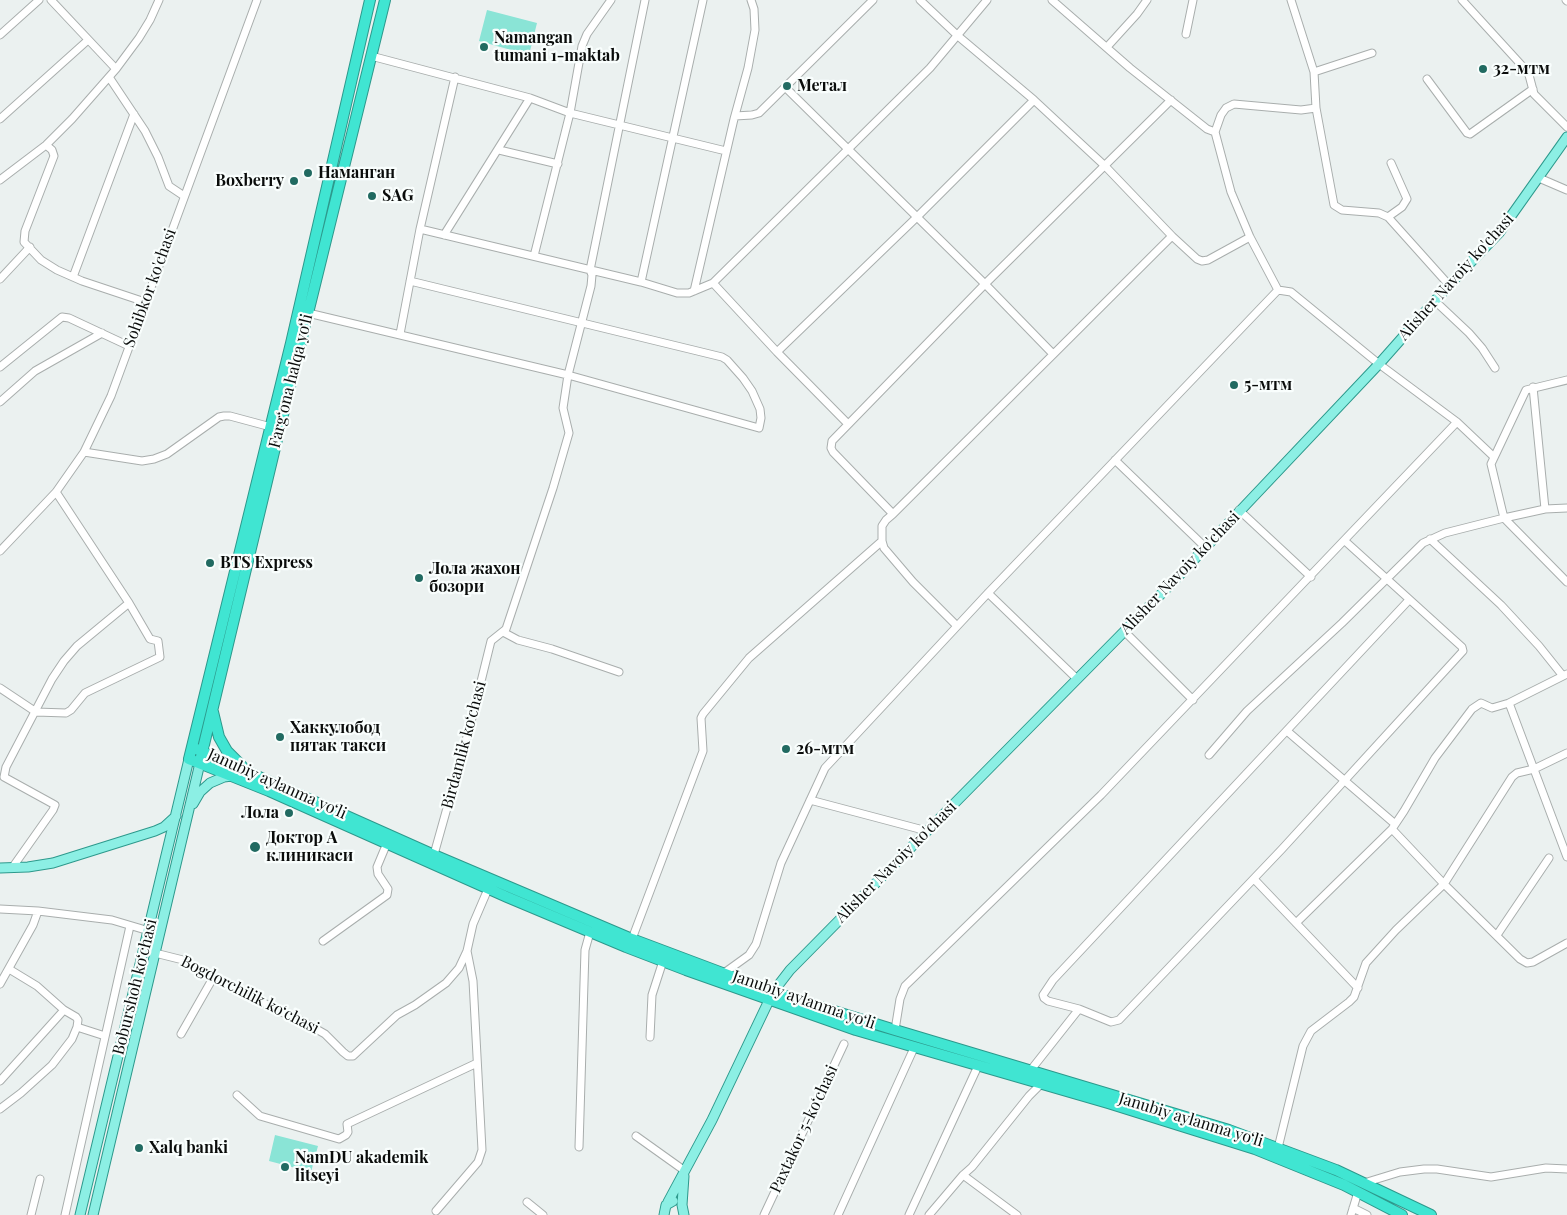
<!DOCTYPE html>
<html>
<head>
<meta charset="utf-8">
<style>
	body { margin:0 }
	canvas { display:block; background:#ebf1f0 }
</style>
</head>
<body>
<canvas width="1567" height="1215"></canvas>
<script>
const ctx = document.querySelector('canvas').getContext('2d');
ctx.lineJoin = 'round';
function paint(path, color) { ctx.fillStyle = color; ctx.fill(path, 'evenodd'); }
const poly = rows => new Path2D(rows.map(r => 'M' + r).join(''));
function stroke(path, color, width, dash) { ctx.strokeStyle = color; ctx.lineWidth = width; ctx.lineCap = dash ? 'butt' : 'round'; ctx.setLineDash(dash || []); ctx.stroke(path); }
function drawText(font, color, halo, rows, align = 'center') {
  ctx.font = font + ' "Playfair Display",serif'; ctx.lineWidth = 4.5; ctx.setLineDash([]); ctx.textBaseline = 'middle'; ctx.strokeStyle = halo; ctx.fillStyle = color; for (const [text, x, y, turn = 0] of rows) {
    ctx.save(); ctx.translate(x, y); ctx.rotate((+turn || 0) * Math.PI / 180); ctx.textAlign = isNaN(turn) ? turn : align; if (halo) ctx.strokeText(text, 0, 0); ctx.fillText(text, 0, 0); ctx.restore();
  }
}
paint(poly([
	[487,10,537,23,529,55,479,41],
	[275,1135,318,1146,311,1172,269,1161]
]), '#8ae4d6');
const minor = poly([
	[51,0,116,69,139,38,150,20,159,0],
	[1052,0,1130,68,1207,129,1215,132],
	[1291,0,1314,72,1316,108,1334,205,1342,210,1379,213,1388,217,1449,285],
	[1462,0,1525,69,1529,75,1534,94,1567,127],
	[1566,0,1567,1],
	[1186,34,1193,0],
	[0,35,39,0],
	[1107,47,1137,14,1147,0],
	[371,56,530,98,570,113,726,151],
	[1314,72,1372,53],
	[109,77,145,131,158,157,169,186,184,196],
	[1427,79,1467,133,1470,134,1533,89],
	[786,88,985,284,1053,354],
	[1316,108,1301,110,1234,104,1226,108,1221,115,1215,132,1231,192,1250,237,1278,290,1291,292,1379,364,1457,422,1494,457],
	[735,116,752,115,759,113,873,0],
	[0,119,88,40],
	[46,145,52,150,54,156,25,231,24,242,41,260,57,270,82,281,145,302],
	[499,150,558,164],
	[1539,178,1567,190],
	[0,180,46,145,72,119,116,69],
	[1388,217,1402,207,1407,199,1391,163],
	[420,229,641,282,677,293,689,293,713,283,930,68,987,0],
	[444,235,530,98],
	[1172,236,1197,259,1202,261,1208,260,1250,237],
	[534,256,570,113,582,46,587,34,611,0],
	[73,277,134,114],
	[0,279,30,247],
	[641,282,703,0],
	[713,283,777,352,848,424],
	[694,291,734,119,748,68,755,30,754,9,751,0],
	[1435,301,1469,333,1482,348,1495,368],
	[308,313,568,375,759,428,761,418,760,409,752,391,743,378,727,360,722,357,410,281],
	[400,334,420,229,455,77],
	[777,352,917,217,1034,100],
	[0,367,62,317,69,318,129,346],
	[1533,387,1545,509],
	[0,402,35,371,102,333],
	[84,452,142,461,154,459,167,454,219,417,224,416,230,416,271,427],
	[1115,460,1205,547],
	[1239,510,1311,577],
	[893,514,1172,236,1105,166,1034,100,958,36,920,0],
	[1430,539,1501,605,1539,646,1563,676],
	[882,541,882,526,886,520,893,514,833,452,831,448,832,441,985,284,1171,100],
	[0,551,56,492,84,452,111,396,257,0],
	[1567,582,1504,518,1491,464,1526,390,1567,380],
	[988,593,1077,679],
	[1124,631,1193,700],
	[503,632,518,640,552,649,619,672],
	[1567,674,1509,703,1567,857],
	[0,688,36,712,66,713,71,710,85,693,160,657,158,641,150,639,129,603,56,492],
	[1287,731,1395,824],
	[1209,755,1247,711,1342,623,1423,543,1445,533,1504,518,1545,509,1567,508],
	[810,800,927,831],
	[1392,829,1444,884,1520,959,1527,963,1533,962,1567,943],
	[433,858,470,726,491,641,506,629,553,488,569,433,563,408,568,375,591,286,592,275,590,270,645,0],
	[12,868,53,810,55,805,4,777,6,767,52,679,64,661,77,646,129,603],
	[1254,879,1358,988],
	[0,909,38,911,112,920,149,931],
	[1296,923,1392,829,1404,811,1435,758,1472,709,1481,703,1492,708,1509,703],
	[1497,935,1549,858],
	[632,939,703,751,701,718,703,714,749,658,882,541,884,548,913,582,957,626],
	[323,941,387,895,388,889,378,874,377,867,387,843],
	[155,953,183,960,200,972,221,980,277,1010,302,1021,325,1034,343,1052,348,1056,353,1056,397,1015,415,1005,446,983,459,968,467,951,473,924,488,889],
	[9,969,37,986,64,1010,76,1017,78,1020,77,1027,105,1036],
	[724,973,749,955,756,944,781,863,825,768,988,593,1278,290],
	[0,984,33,925,38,911],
	[1079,1009,1048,1001,1044,998,1043,995,1053,980,1409,600],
	[895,1030,900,999,905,986,1101,795,1457,422],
	[181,1034,213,978],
	[650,1037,652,995,663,961],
	[1030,1071,1079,1009,1111,1022,1119,1020,1282,849,1463,651,1462,647,1345,541],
	[0,1081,64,1010],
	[237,1095,260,1116,339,1139,346,1135,348,1132,347,1124,477,1063],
	[0,1109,21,1093,52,1065,72,1039,77,1027],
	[636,1136,685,1171],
	[579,1147,585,950,590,932],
	[1278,1148,1303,1046,1311,1031,1349,1002,1354,997,1366,963,1396,930,1444,884,1512,777,1517,773,1534,769,1567,753],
	[1364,1183,1400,1172,1424,1169,1437,1169,1491,1177,1546,1168,1567,1169],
	[527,1202,543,1215],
	[1353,1208,1367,1215],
	[436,1211,478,1162,482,1150,473,981,467,951],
	[31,1215,40,1179],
	[65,1215,130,926],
	[764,1215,844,1044],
	[838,1215,914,1048],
	[909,1215,978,1066],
	[929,1215,963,1175],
	[1017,1215,963,1175,972,1167,1029,1096,1040,1085],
	[1351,1215,1358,1192]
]);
const major = poly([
	[193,804,200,792,210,783,224,777,232,776],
	[0,868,28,867,53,863,155,831,164,827,176,816],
	[668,1202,712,1120,773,992,790,970,1170,585,1379,364,1449,285,1499,233,1567,137],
	[80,1215,189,759],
	[93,1215,200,763],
	[664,1215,666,1205,673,1201],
	[684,1215,682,1205,684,1176]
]);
const highway = poly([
	[370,0,291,343,189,759,269,791,507,897,626,947,686,970,856,1030,1108,1103,1255,1149,1344,1185,1402,1215],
	[213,712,219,737,227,751,242,766],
	[192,747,434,855,632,939,773,992,895,1030,1229,1130,1336,1170,1431,1215],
	[201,757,279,431,385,0]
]);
stroke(minor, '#a9aead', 9);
stroke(major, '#2d998c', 11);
stroke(highway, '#2d998c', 12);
stroke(minor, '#fff', 7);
stroke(major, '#8cefe4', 9);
stroke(highway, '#40e5d2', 10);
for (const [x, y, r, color] of [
	[484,47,5,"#216a61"],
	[1483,69,5,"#216a61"],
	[787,86,5,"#216a61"],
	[308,173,5,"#216a61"],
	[294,181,5,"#216a61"],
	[372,196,5,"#216a61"],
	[1234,385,5,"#216a61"],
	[210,563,5,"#216a61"],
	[419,578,5,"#216a61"],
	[280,737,5,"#216a61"],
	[786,749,5,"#216a61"],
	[289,813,5,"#216a61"],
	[255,847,6,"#216a61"],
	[139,1148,5,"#216a61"],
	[285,1167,5,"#216a61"]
]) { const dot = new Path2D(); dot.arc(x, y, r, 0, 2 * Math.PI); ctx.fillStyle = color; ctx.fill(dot); stroke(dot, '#f9fefd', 2); }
drawText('bold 16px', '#0a0c0b', '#f9fefd', [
	["Namangan",494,38],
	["tumani 1-maktab",494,56],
	["32-мтм",1493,69],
	["Метал",797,86],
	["Наманган",318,173],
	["Boxberry",284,181,"right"],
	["SAG",382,196],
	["5-мтм",1244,385],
	["BTS Express",220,563],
	["Лола жахон",429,569],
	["бозори",429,587],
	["Хаккулобод",290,728],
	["пятак такси",290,746],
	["26-мтм",796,749],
	["Лола",279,813,"right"],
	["Доктор А",266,838],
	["клиникаси",266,856],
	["Xalq banki",149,1148],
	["NamDU akademik",295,1158],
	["litseyi",295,1176]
], 'left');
drawText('16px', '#0a0c0b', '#f9fefd', [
	["Alisher Navoiy ko'chasi",1456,277,-48],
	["Sohibkor ko'chasi",150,288,-70],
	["Farg‘ona halqa yo‘li",291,381,-76],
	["Alisher Navoiy ko'chasi",1180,573,-46],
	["Birdamlik koʻchasi",464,745,-75],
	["Janubiy aylanma yoʻli",277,784,24],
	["Alisher Navoiy ko'chasi",896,862,-45],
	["Boburshoh koʻchasi",135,987,-76],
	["Bogdorchilik koʻchasi",250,995,27],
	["Janubiy aylanma yoʻli",804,1000,19],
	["Janubiy aylanma yoʻli",1191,1120,17],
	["Paxtakor 5-koʻchasi",804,1129,-65]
]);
</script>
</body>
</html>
